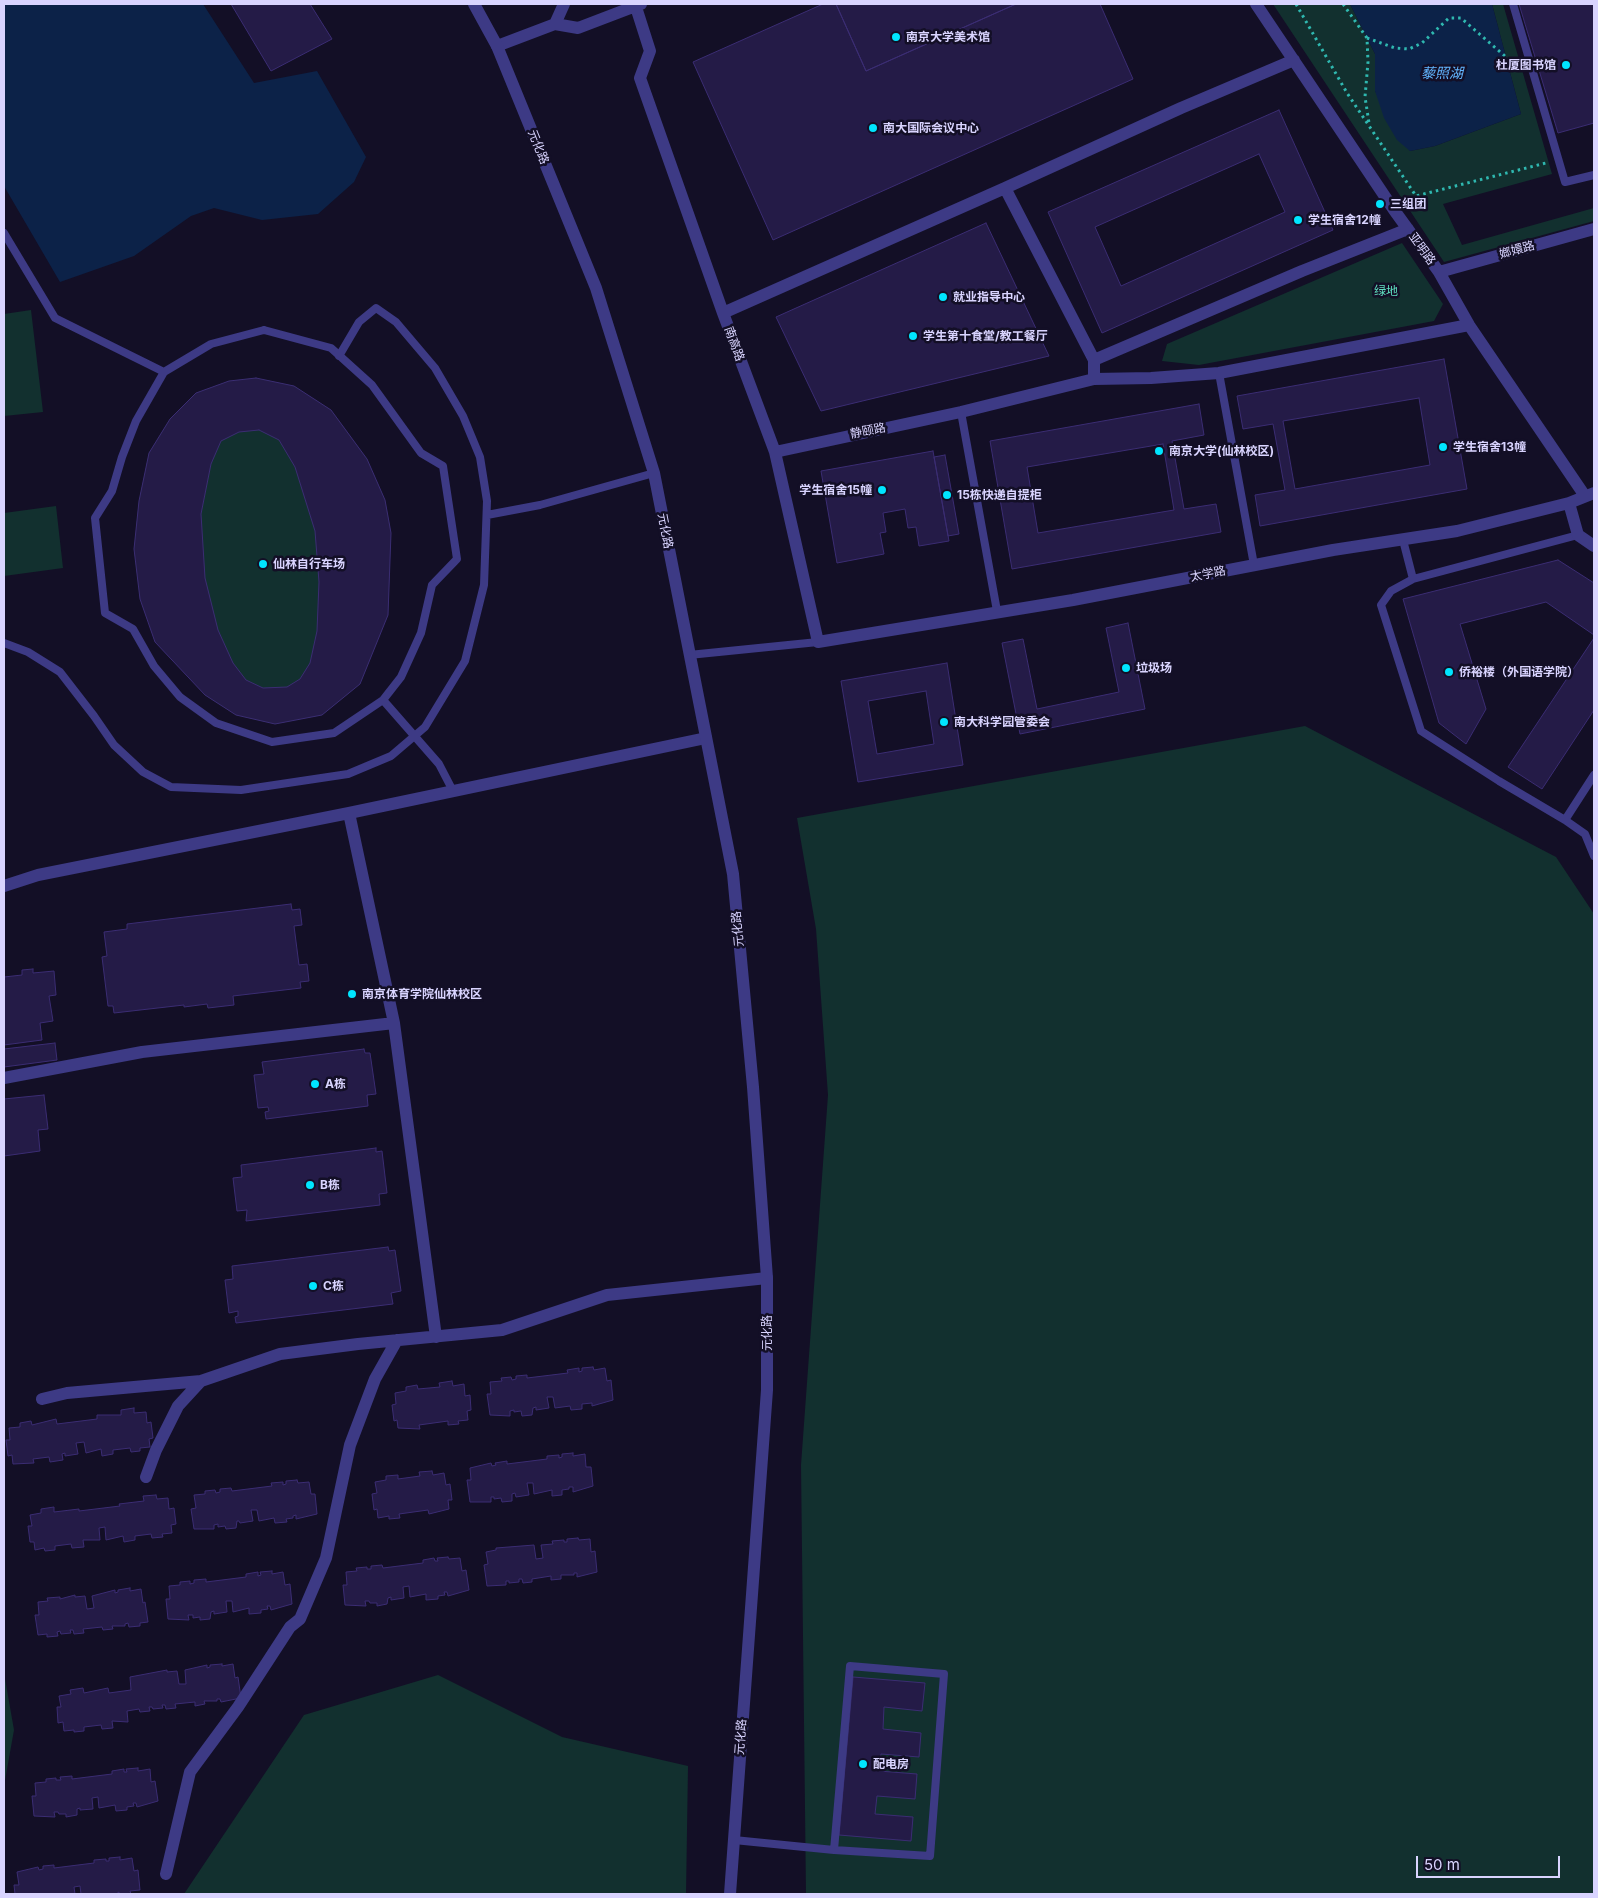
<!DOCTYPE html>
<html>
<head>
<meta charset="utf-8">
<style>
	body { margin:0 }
	#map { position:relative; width:1598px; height:1898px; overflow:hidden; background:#130f26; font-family:Inter,sans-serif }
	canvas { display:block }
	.frame { position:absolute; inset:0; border:5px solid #d9d4ff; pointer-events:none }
	.scale { position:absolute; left:1416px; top:1856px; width:144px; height:22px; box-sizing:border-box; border:2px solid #d9d4ff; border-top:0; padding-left:6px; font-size:15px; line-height:18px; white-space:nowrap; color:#d9d4ff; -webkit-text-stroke:4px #130f26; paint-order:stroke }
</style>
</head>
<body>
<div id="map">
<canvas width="1598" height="1898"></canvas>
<div class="frame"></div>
<div class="scale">50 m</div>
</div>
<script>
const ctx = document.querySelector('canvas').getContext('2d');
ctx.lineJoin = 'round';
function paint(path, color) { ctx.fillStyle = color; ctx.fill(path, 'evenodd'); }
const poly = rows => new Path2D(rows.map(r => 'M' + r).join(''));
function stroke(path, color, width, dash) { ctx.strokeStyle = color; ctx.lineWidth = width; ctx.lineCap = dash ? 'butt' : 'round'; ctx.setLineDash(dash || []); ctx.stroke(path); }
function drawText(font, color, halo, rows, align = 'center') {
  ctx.font = font + ' Inter,"Noto Sans SC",sans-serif'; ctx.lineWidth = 5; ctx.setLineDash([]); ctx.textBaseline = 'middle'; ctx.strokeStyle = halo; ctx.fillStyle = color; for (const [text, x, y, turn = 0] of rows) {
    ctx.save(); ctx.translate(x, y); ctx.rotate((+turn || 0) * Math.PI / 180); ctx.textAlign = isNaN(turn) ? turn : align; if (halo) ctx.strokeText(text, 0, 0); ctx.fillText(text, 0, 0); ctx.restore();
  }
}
paint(poly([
	[1273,4,1350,4,1375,54,1375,91,1410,151,1435,146,1521,114,1492,4,1503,4,1552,174,1443,204,1462,245,1594,208,1594,221,1444,262],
	[1402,243,1443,304,1434,321,1199,365,1162,361,1167,344],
	[31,310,43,412,4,416,4,314],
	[256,378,294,386,331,410,367,459,385,500,391,533,388,615,360,684,322,715,275,724,236,715,205,695,140,599,134,549,139,501,149,453,170,419,196,393,229,381],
	[56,506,63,568,4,576,4,513],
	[1305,726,1556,857,1594,914,1594,1894,806,1894,801,1465,828,1095,816,929,797,818],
	[4,1673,14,1730,4,1786],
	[438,1675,562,1737,688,1766,686,1894,184,1894,304,1715]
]), '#12302f');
paint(poly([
	[4,4,203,4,254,83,317,71,366,157,354,182,318,214,262,220,214,208,191,216,134,256,60,282,4,186],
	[1350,4,1492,4,1521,114,1435,146,1410,151,1397,140,1384,118,1375,91,1375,54]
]), '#0c2248');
const building = poly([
	[231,4,310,4,332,39,271,71,231,4],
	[823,4,836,4,866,71,1016,4,1100,4,1133,79,773,240,693,62,823,4],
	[836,4,1016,4,866,71,836,4],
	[1519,4,1594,4,1594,123,1558,133,1519,4],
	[1279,110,1333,230,1102,333,1048,212,1279,110],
	[1259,154,1285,212,1121,286,1095,227,1259,154],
	[986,223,1049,356,821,411,776,317,986,223],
	[1444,359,1467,489,1260,526,1255,495,1285,490,1273,424,1243,429,1237,396,1444,359],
	[1419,398,1430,465,1295,489,1283,421,1419,398],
	[256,378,294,386,331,410,367,459,385,500,391,533,388,615,360,684,322,715,275,724,236,715,205,695,155,642,140,599,134,549,139,501,149,453,170,419,196,393,229,381,256,378],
	[259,430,279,440,295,467,315,531,319,582,317,631,310,663,300,679,287,687,263,688,246,680,233,663,218,630,205,578,201,514,211,464,221,441,239,432,259,430],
	[1199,404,1204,435,1172,441,1184,509,1216,504,1221,532,1012,569,990,441,1199,404],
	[1163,444,1174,510,1038,533,1027,467,1163,444],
	[933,451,949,541,919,546,916,527,908,528,905,509,883,513,886,532,880,533,884,554,837,563,821,471,933,451],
	[945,455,959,534,948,536,934,457,945,455],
	[1558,560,1594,583,1594,635,1546,602,1460,624,1486,709,1466,744,1439,723,1403,599,1558,560],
	[1128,623,1145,709,1020,734,1002,643,1023,639,1037,709,1119,692,1106,628,1128,623],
	[1594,638,1594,710,1542,789,1508,767,1594,638],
	[947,663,963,765,858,782,841,681,947,663],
	[926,691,934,744,877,754,868,701,926,691],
	[291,904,292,910,300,909,302,925,294,926,299,965,307,964,309,981,300,982,301,988,233,996,234,1005,208,1008,207,1004,184,1007,184,1005,114,1013,113,1006,108,1006,102,957,107,956,104,932,127,929,127,924,291,904],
	[33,969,33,973,54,971,56,995,49,996,53,1021,40,1023,42,1040,4,1045,4,977,22,975,22,970,33,969],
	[55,1043,57,1060,4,1067,4,1049,55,1043],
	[364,1049,365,1053,370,1053,376,1094,367,1095,368,1106,266,1119,265,1112,269,1111,268,1107,258,1108,254,1075,264,1074,262,1062,364,1049],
	[44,1095,48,1129,38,1130,40,1151,4,1156,4,1099,44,1095],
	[376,1148,376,1152,382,1151,387,1193,379,1194,380,1205,246,1221,247,1210,237,1211,233,1178,242,1177,241,1165,376,1148],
	[388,1247,389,1251,395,1250,401,1291,391,1293,393,1304,236,1323,235,1317,238,1316,238,1311,229,1313,225,1280,233,1279,232,1266,388,1247],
	[593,1367,594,1370,605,1368,607,1381,611,1380,613,1400,592,1406,592,1403,582,1404,582,1409,571,1410,570,1406,555,1408,553,1397,547,1397,549,1408,536,1410,536,1407,533,1408,532,1415,522,1416,521,1411,514,1412,514,1410,510,1411,510,1416,490,1415,487,1394,491,1394,490,1382,502,1381,501,1378,511,1377,512,1380,516,1379,516,1376,527,1375,527,1378,568,1373,567,1370,579,1368,579,1372,582,1371,582,1368,593,1367],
	[452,1381,453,1386,464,1384,465,1396,470,1395,471,1410,467,1411,468,1420,458,1421,459,1424,448,1425,448,1421,419,1425,420,1429,398,1428,397,1420,394,1421,392,1405,396,1404,395,1393,406,1391,406,1387,417,1385,418,1389,440,1387,439,1383,452,1381],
	[134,1408,134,1413,146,1412,147,1423,151,1422,153,1438,149,1439,150,1447,140,1448,140,1451,131,1452,130,1448,113,1450,113,1454,102,1456,101,1449,86,1453,84,1442,76,1443,78,1454,65,1456,65,1453,62,1454,63,1460,50,1462,49,1457,33,1459,34,1463,13,1464,12,1455,8,1456,6,1440,10,1440,9,1428,20,1427,20,1423,31,1421,32,1425,56,1419,57,1424,97,1419,97,1415,121,1415,121,1410,134,1408],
	[573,1453,573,1456,585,1454,586,1467,591,1467,593,1486,573,1492,573,1487,569,1487,569,1489,562,1490,562,1495,552,1496,552,1490,534,1494,533,1483,527,1483,529,1495,516,1497,515,1493,512,1494,512,1501,502,1502,501,1498,494,1499,494,1497,491,1497,491,1502,470,1502,467,1480,471,1480,470,1468,491,1463,492,1466,496,1465,495,1463,507,1461,507,1464,547,1459,547,1456,559,1455,559,1458,562,1457,562,1454,573,1453],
	[432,1471,433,1475,444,1473,446,1485,450,1484,452,1500,448,1500,449,1509,429,1514,428,1510,399,1514,400,1518,389,1519,389,1516,378,1518,377,1509,374,1510,372,1494,377,1493,375,1482,386,1480,386,1476,398,1475,398,1479,420,1476,419,1472,432,1471],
	[297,1480,298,1483,309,1482,311,1494,315,1494,317,1514,296,1519,296,1515,293,1516,293,1518,286,1519,287,1522,275,1523,274,1518,259,1521,257,1510,251,1510,253,1521,240,1523,239,1521,237,1521,236,1528,226,1529,225,1526,218,1527,218,1524,214,1525,214,1529,194,1529,191,1509,196,1508,194,1495,205,1494,205,1491,215,1490,216,1493,220,1492,220,1489,231,1488,232,1491,272,1486,271,1483,283,1482,283,1485,286,1484,286,1481,297,1480],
	[156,1495,157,1499,168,1498,169,1509,174,1508,176,1524,171,1525,172,1533,162,1534,163,1537,152,1538,151,1534,135,1536,135,1540,124,1542,123,1536,106,1540,105,1527,99,1528,100,1540,83,1540,84,1547,72,1548,71,1544,55,1546,55,1550,45,1551,44,1548,35,1550,34,1542,30,1542,28,1526,32,1526,30,1515,41,1513,41,1509,54,1507,54,1512,79,1509,79,1511,120,1506,119,1504,144,1501,143,1496,156,1495],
	[578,1538,579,1540,590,1539,591,1552,595,1551,597,1572,577,1577,577,1573,574,1573,574,1575,561,1575,561,1579,551,1580,551,1576,532,1579,532,1582,523,1583,522,1579,519,1579,519,1582,509,1583,509,1581,506,1581,506,1585,487,1586,484,1565,488,1564,486,1552,496,1550,496,1548,534,1545,536,1559,543,1558,541,1545,553,1544,552,1541,564,1540,564,1542,567,1542,567,1539,578,1538],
	[448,1557,449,1559,460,1558,462,1571,466,1570,469,1590,448,1596,447,1592,444,1592,445,1595,438,1596,438,1599,426,1600,426,1594,410,1597,409,1586,403,1587,404,1598,391,1600,391,1597,388,1598,387,1604,377,1606,377,1603,370,1603,369,1601,365,1601,366,1606,345,1605,343,1585,347,1585,346,1572,357,1571,356,1568,367,1567,367,1569,371,1569,371,1566,382,1565,383,1568,423,1563,423,1560,434,1558,435,1561,438,1561,437,1558,448,1557],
	[272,1571,272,1574,283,1572,285,1585,290,1584,292,1604,271,1610,270,1606,267,1606,268,1609,261,1610,261,1613,249,1614,249,1608,233,1612,232,1601,226,1601,227,1612,214,1614,214,1611,211,1612,210,1619,200,1620,200,1617,193,1618,193,1615,188,1615,189,1620,168,1619,166,1599,170,1599,169,1586,180,1585,180,1582,190,1581,190,1584,194,1583,194,1580,206,1579,206,1582,246,1577,246,1574,258,1572,258,1576,261,1575,260,1572,272,1571],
	[130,1588,130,1591,141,1589,143,1603,145,1602,148,1622,140,1623,140,1626,129,1627,128,1623,125,1624,125,1626,112,1626,113,1629,103,1630,102,1627,83,1629,84,1633,74,1634,73,1630,70,1630,71,1633,61,1634,60,1631,57,1632,58,1636,47,1637,47,1634,38,1635,35,1615,39,1615,38,1602,48,1601,47,1598,60,1597,60,1599,75,1595,75,1597,85,1596,87,1609,94,1608,92,1596,115,1590,115,1593,118,1592,118,1590,130,1588],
	[222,1664,222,1666,233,1664,235,1678,238,1677,241,1698,221,1702,220,1699,217,1699,217,1701,204,1701,205,1704,195,1706,195,1702,175,1704,176,1708,166,1709,165,1705,162,1705,163,1708,153,1709,152,1707,149,1707,150,1711,140,1712,139,1709,127,1711,128,1722,112,1721,113,1728,102,1729,101,1725,84,1727,84,1731,74,1732,74,1730,64,1731,63,1722,58,1723,57,1707,61,1707,59,1696,71,1694,70,1690,83,1688,84,1693,108,1688,109,1693,131,1690,130,1677,167,1670,167,1672,177,1671,179,1684,186,1684,185,1670,207,1665,207,1668,210,1667,210,1665,222,1664],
	[853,1677,925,1683,922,1711,884,1707,883,1729,921,1733,919,1757,881,1754,879,1771,917,1774,915,1799,877,1796,875,1814,913,1817,911,1841,839,1835,853,1677],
	[138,1768,138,1771,150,1769,151,1782,155,1781,158,1801,137,1807,136,1803,133,1803,134,1806,127,1807,127,1810,116,1811,115,1805,99,1808,98,1797,92,1798,93,1809,80,1810,80,1808,77,1809,77,1815,66,1817,66,1814,59,1814,58,1812,54,1812,55,1817,34,1816,32,1796,36,1796,35,1783,46,1782,46,1779,56,1778,56,1780,61,1780,60,1777,72,1776,72,1779,112,1774,112,1771,124,1769,124,1772,127,1772,126,1769,138,1768],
	[120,1857,120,1860,132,1858,134,1871,138,1870,140,1890,130,1891,131,1894,119,1894,119,1892,116,1894,81,1894,80,1886,74,1887,75,1894,15,1894,14,1885,19,1885,17,1872,38,1867,39,1870,43,1869,43,1866,54,1865,54,1868,94,1863,94,1860,106,1859,106,1861,109,1861,109,1858,120,1857]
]);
paint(building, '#241b47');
stroke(building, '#3b2d73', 1);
stroke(poly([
	[1296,4,1347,93,1416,196,1546,163],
	[1343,4,1367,38,1368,62,1365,97,1369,123],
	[1367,38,1395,48,1409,49,1422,43,1449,18,1461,18,1506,57],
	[1406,202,1416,196]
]), '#2fb8b0', 3, [2.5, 4]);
stroke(poly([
	[1513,4,1565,182,1594,175],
	[4,233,55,318,164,372],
	[264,330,331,348,372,385,421,453,443,466,457,559,432,585,421,633,401,677,383,700,334,733,272,742,216,723,180,697,154,666,133,629,105,613,95,518,112,491,122,457,136,421,164,372,211,344,264,330],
	[1219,373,1254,565],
	[961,412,997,611],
	[487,515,540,505,654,473],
	[1403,540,1413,579,1578,535],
	[1413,579,1391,591,1381,605,1421,731,1499,781,1565,820,1594,775],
	[4,643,28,652,60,672,94,716,114,745,143,772,171,787,241,790,348,774,391,756,425,727,465,661,484,585,487,501,480,457,463,416,435,368,396,322,376,308,359,322,339,356],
	[689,655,818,642],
	[383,700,439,764,453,791],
	[1565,820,1585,834,1594,856],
	[734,1840,834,1850,930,1856,944,1674,850,1666,834,1850]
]), '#3d3a85', 8);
stroke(poly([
	[635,4,650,51,640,78,723,313,775,452,818,642,1073,600,1333,550,1457,531,1569,503,1594,493],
	[1256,4,1394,210,1439,272,1469,325,1585,496],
	[555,24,564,4],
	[497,46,555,24,578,28,641,4],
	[1439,272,1594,229],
	[723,313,1005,188],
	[1094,360,1005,188,1181,108,1294,60],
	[1094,379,1151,378,1219,373,1469,325],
	[775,452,961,412,1094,379,1094,360,1302,271,1408,229],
	[1569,503,1578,535,1594,546],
	[349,813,394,1023,436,1337],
	[4,886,38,875,349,813,706,738],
	[4,1078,142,1052,394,1023],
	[42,1399,67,1393,201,1381,280,1354,358,1344,502,1330,607,1295,767,1278],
	[146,1477,156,1450,178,1406,201,1381],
	[166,1874,190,1772,238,1707,290,1627,300,1619,326,1558,350,1445,375,1379,397,1340]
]), '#3d3a85', 12);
stroke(poly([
	[474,4,497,46,596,288,654,473,733,874,753,1087,767,1278,767,1390,730,1894]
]), '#3d3a85', 12);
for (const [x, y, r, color] of [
	[896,37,5,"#00e5ff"],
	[1566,65,5,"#00e5ff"],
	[873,128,5,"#00e5ff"],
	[1380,204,5,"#00e5ff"],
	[1298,220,5,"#00e5ff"],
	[943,297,5,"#00e5ff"],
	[913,336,5,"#00e5ff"],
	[1443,447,5,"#00e5ff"],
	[1159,451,5,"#00e5ff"],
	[882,490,5,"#00e5ff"],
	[947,495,5,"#00e5ff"],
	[263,564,5,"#00e5ff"],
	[1126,668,5,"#00e5ff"],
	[1449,672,5,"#00e5ff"],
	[944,722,5,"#00e5ff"],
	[352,994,5,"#00e5ff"],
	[315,1084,5,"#00e5ff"],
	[310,1185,5,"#00e5ff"],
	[313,1286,5,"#00e5ff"],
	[863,1764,5,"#00e5ff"]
]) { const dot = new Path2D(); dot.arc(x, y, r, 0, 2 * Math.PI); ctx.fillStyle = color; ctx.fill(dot); stroke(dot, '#130f26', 2); }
drawText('bold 12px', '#d9d4ff', '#130f26', [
	["南京大学美术馆",906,37],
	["杜厦图书馆",1556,65,"right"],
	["南大国际会议中心",883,128],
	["三组团",1390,204],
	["学生宿舍12幢",1308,220],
	["就业指导中心",953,297],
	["学生第十食堂/教工餐厅",923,336],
	["学生宿舍13幢",1453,447],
	["南京大学(仙林校区)",1169,451],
	["学生宿舍15幢",872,490,"right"],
	["15栋快递自提柜",957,495],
	["仙林自行车场",273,564],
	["垃圾场",1136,668],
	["侨裕楼（外国语学院）",1459,672],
	["南大科学园管委会",954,722],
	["南京体育学院仙林校区",362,994],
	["A栋",325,1084],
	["B栋",320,1185],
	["C栋",323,1286],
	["配电房",873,1764]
], 'left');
drawText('12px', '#d9d4ff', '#130f26', [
	["元化路",538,147,68],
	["亚明路",1422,249,54],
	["嫏嬛路",1517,250,-15],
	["南高路",734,344,70],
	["静颐路",868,431,-11],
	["元化路",665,531,79],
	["太学路",1208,574,-11],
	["元化路",738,929,-95],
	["元化路",767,1333,-90],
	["元化路",741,1737,-86]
]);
drawText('12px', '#5fe0c0', '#130f26', [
	["绿地",1386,291]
]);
drawText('italic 14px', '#62b6ff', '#130f26', [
	["藜照湖",1442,74]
]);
</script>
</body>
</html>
